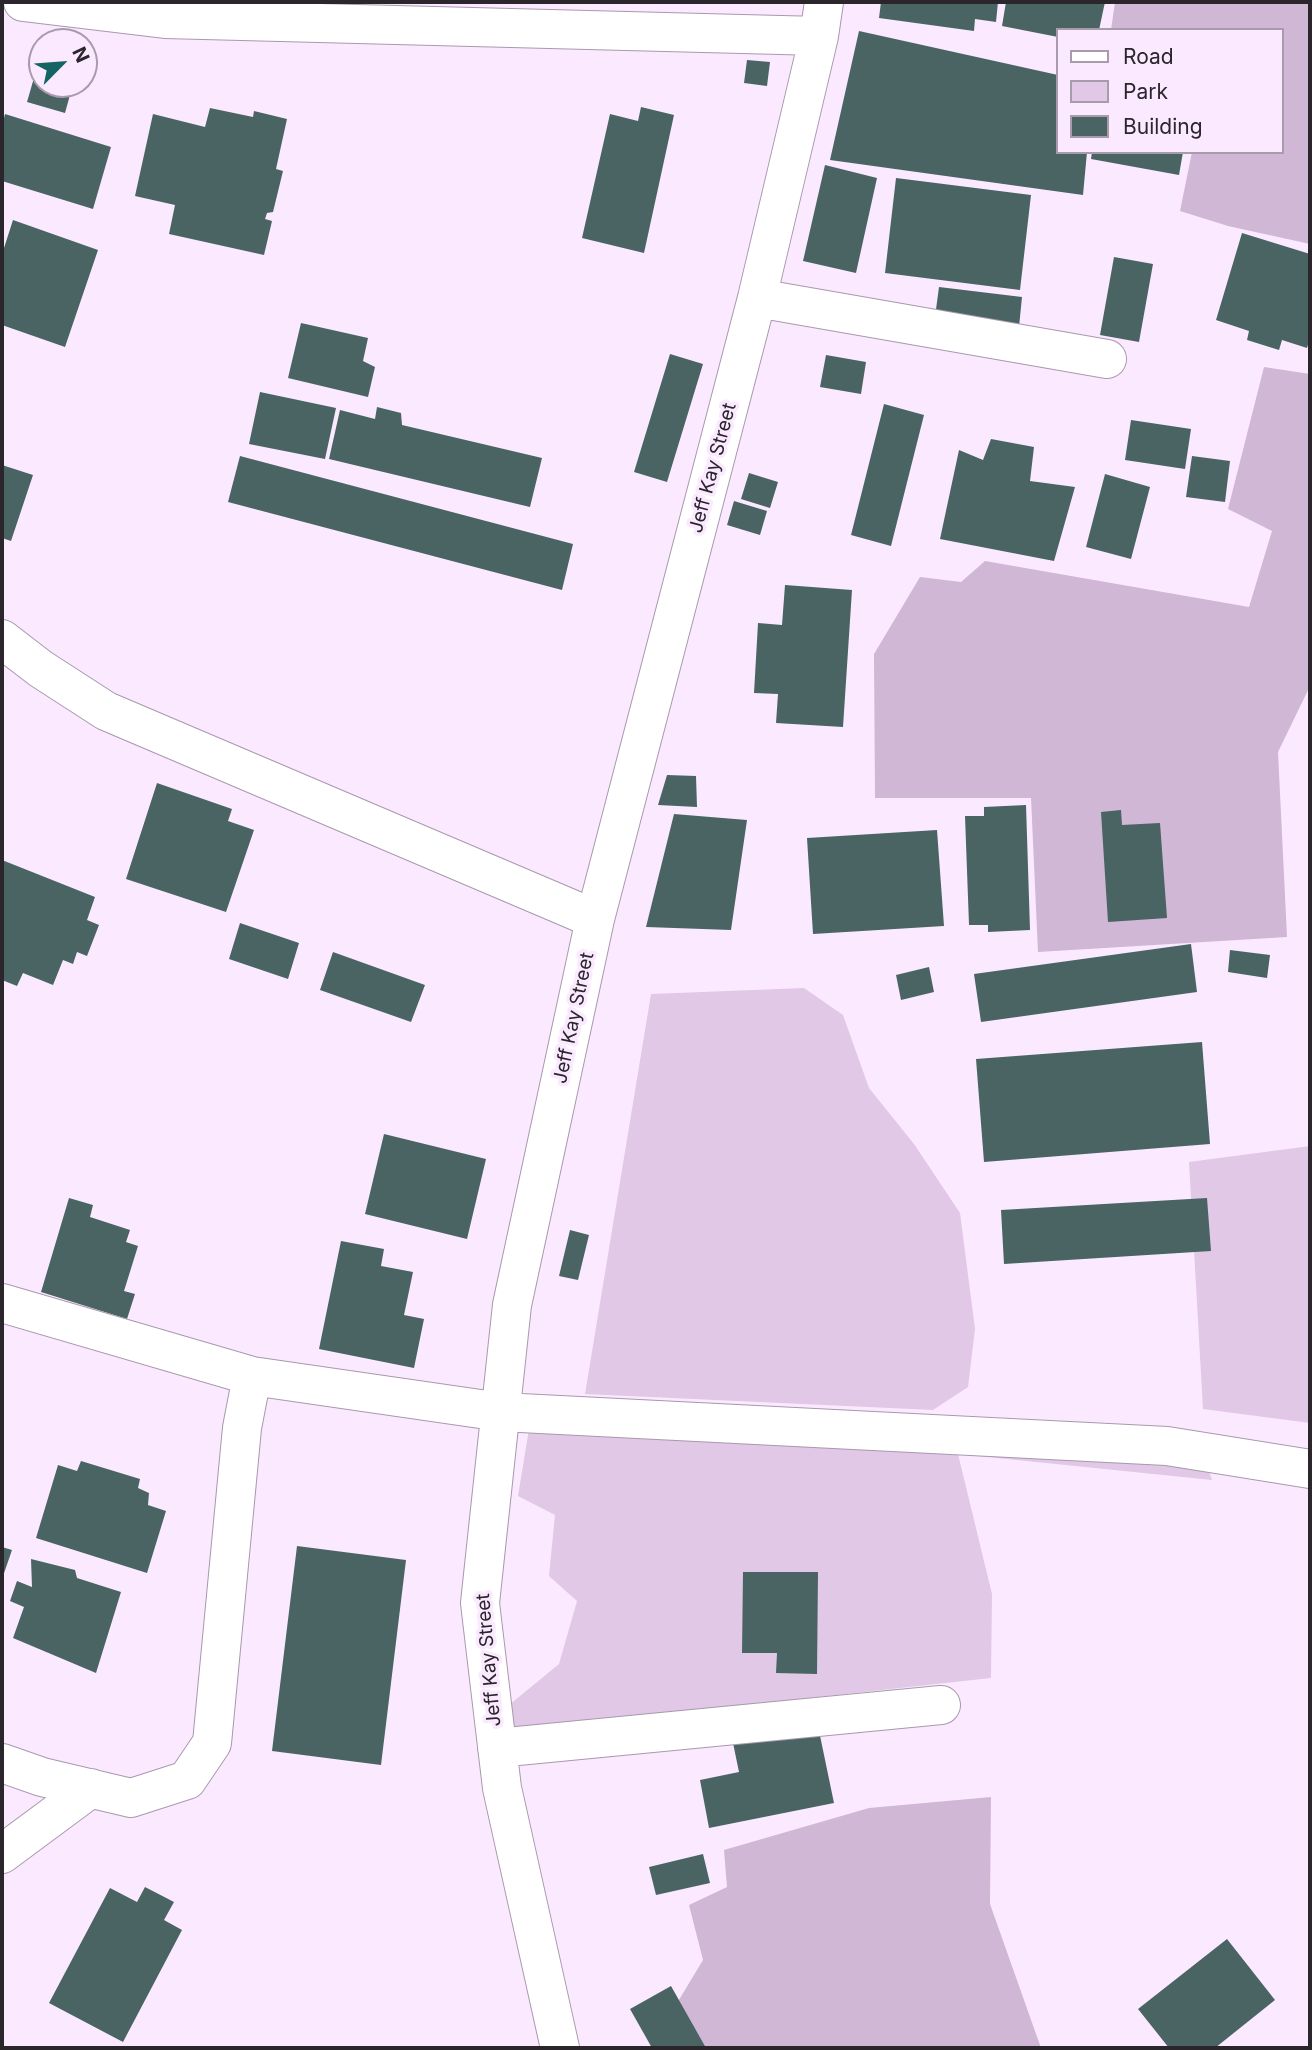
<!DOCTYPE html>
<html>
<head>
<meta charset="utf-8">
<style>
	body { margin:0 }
	#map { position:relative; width:1312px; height:2050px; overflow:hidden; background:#fbeaff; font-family:Inter,sans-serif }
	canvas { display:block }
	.frame { position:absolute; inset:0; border:4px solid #2b252c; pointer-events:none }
	.legend { position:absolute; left:1056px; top:28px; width:228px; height:126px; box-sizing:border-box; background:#fbeaff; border:2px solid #a89bab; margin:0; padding:9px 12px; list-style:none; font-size:21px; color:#2b252c }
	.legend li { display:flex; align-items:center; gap:14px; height:35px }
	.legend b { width:35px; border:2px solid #a89bab }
	.north { position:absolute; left:28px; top:28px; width:70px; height:70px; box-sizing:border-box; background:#fbeaff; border:2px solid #a89bab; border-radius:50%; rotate:65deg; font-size:19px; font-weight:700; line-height:28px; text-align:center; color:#2b252c }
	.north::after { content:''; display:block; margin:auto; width:24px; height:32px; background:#156464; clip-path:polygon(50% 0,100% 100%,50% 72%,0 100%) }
</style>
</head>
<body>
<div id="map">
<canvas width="1312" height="2050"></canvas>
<div class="frame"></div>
<ul class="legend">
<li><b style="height:9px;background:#fff"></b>Road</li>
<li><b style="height:19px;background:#e0c8e6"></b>Park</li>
<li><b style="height:19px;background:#496463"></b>Building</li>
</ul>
<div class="north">N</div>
</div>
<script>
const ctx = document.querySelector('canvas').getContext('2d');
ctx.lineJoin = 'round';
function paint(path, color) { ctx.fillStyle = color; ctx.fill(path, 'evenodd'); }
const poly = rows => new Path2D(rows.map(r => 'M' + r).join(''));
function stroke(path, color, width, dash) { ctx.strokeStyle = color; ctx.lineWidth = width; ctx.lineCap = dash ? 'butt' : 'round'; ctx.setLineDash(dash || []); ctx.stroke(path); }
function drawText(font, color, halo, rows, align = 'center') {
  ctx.font = font + ' Inter,sans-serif'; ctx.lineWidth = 7; ctx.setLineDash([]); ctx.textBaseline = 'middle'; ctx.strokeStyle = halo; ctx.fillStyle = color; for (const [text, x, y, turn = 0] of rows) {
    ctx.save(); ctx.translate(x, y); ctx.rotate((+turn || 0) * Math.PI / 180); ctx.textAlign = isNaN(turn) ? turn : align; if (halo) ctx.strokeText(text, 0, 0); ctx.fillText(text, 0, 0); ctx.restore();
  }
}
paint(poly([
	[804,988,843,1015,869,1088,914,1144,960,1213,975,1329,968,1387,933,1410,585,1394,651,994],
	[1310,1146,1310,1423,1203,1409,1189,1162],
	[529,1429,1205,1460,1212,1480,958,1454,992,1594,991,1678,509,1731,509,1705,559,1664,577,1601,549,1576,555,1515,518,1496]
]), '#e0c8e6');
paint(poly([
	[1115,2,1259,2,1270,4,1276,2,1310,2,1310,244,1228,226,1180,211,1192,152,1282,152,1282,30,1111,30],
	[1264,367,1310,374,1310,686,1278,752,1287,937,1038,952,1031,798,875,798,874,654,920,577,961,582,985,561,1249,607,1272,531,1228,509],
	[991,1797,990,1904,1041,2048,650,2048,703,1960,689,1905,727,1887,724,1850,869,1808]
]), '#cfb7d5');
paint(poly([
	[881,2,998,2,996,22,975,19,974,31,879,18],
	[1006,2,1105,2,1099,30,1058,30,1058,37,1002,26],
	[859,31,1058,75,1058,152,1087,152,1083,195,830,160],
	[747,60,770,62,767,86,744,83],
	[38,64,42,65,42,84,73,84,65,113,27,102],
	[641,107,674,115,644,253,582,238,610,114,638,121],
	[210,108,253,117,254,111,287,119,276,169,283,171,273,212,267,213,265,219,272,221,264,255,169,234,175,205,135,196,153,114,205,127],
	[5,114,111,147,93,209,2,181,2,126],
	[1092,152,1183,152,1179,175,1091,159],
	[825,165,877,178,856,273,803,261],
	[896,178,1031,195,1020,290,885,273],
	[13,220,98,250,65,347,2,325,2,247,4,248],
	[1242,233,1310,254,1310,338,1307,348,1282,340,1279,350,1247,340,1249,331,1216,320],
	[1114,257,1153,264,1139,342,1100,335],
	[939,287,1022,297,1019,327,935,317],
	[301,323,368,338,363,361,375,367,368,397,288,378],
	[670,354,703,364,667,482,634,472],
	[826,355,866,362,861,394,820,387],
	[260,392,336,408,325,459,249,444],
	[884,404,924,415,891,546,851,535],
	[377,407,401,413,402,425,542,458,530,507,329,459,340,410,375,419],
	[1131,420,1191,429,1185,469,1125,460],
	[991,439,1034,447,1030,481,1075,487,1054,561,940,539,959,450,983,460],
	[240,456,573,544,562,590,228,502],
	[1192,456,1230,461,1225,502,1186,497],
	[2,465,33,475,11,541,2,538],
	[749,473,778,482,770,508,741,499],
	[1105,474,1150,487,1131,559,1086,547],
	[734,501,767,511,760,535,727,525],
	[785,585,852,590,843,727,776,723,778,694,754,693,758,623,782,625],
	[667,775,696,776,697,807,658,805],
	[157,783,232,809,228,821,254,830,226,912,126,879],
	[1026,805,1030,930,988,932,988,925,969,925,965,816,984,816,984,807],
	[1121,810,1122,825,1160,823,1167,918,1108,922,1101,812],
	[674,814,747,820,731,930,646,927],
	[937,830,944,926,813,934,807,838],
	[2,860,95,897,87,920,99,925,87,956,77,952,73,964,63,960,53,985,23,973,17,986,2,980],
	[240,923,299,943,288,979,229,959],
	[1191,944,1197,992,981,1022,974,974],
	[1230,950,1270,955,1267,978,1228,972],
	[333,952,425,985,411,1022,320,990],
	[929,967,934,992,901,1000,896,975],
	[1202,1042,1210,1144,984,1162,976,1059],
	[384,1134,486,1159,467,1239,365,1214],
	[69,1198,93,1205,90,1217,130,1230,126,1242,138,1246,124,1291,135,1294,127,1319,41,1292],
	[1207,1198,1211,1251,1004,1264,1001,1210],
	[570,1230,589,1235,578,1280,559,1276],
	[341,1241,384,1249,381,1266,413,1272,404,1315,424,1319,414,1368,319,1349],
	[81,1461,140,1479,138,1488,149,1493,148,1505,166,1511,147,1573,36,1538,58,1465,77,1471],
	[297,1546,406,1560,381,1765,272,1751],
	[2,1547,12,1550,2,1579],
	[31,1559,75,1570,77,1578,121,1592,96,1673,13,1638,24,1607,10,1601,17,1581,32,1587],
	[743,1572,818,1572,817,1674,776,1673,777,1653,742,1653],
	[818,1726,834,1803,709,1828,700,1780,739,1772,733,1743],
	[703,1854,710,1883,656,1895,649,1867],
	[145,1887,174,1902,164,1920,182,1930,123,2042,49,2003,110,1888,137,1902],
	[1227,1939,1275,2000,1215,2048,1169,2048,1138,2009],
	[671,1986,706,2048,652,2048,630,2009]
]), '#496463');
const minor = poly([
	[23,2,165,19,819,36],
	[757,298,1107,359],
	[2,639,41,669,106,711,595,919],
	[2,1303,252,1376,501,1412,1167,1446,1310,1469],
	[497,1748,941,1705],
	[2,1763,42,1777,131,1798,187,1780,212,1743,242,1428,252,1376],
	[2,1854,91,1788],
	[560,2048,502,1788,480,1603,512,1305,595,919,757,298,819,36,824,2]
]);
stroke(minor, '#a899ac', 40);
stroke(minor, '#fff', 38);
drawText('19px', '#2b252c', '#fbeaff', [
	["Jeff Kay Street",713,468,-75],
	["Jeff Kay Street",574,1018,-78],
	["Jeff Kay Street",489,1660,-95]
]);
</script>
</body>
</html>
